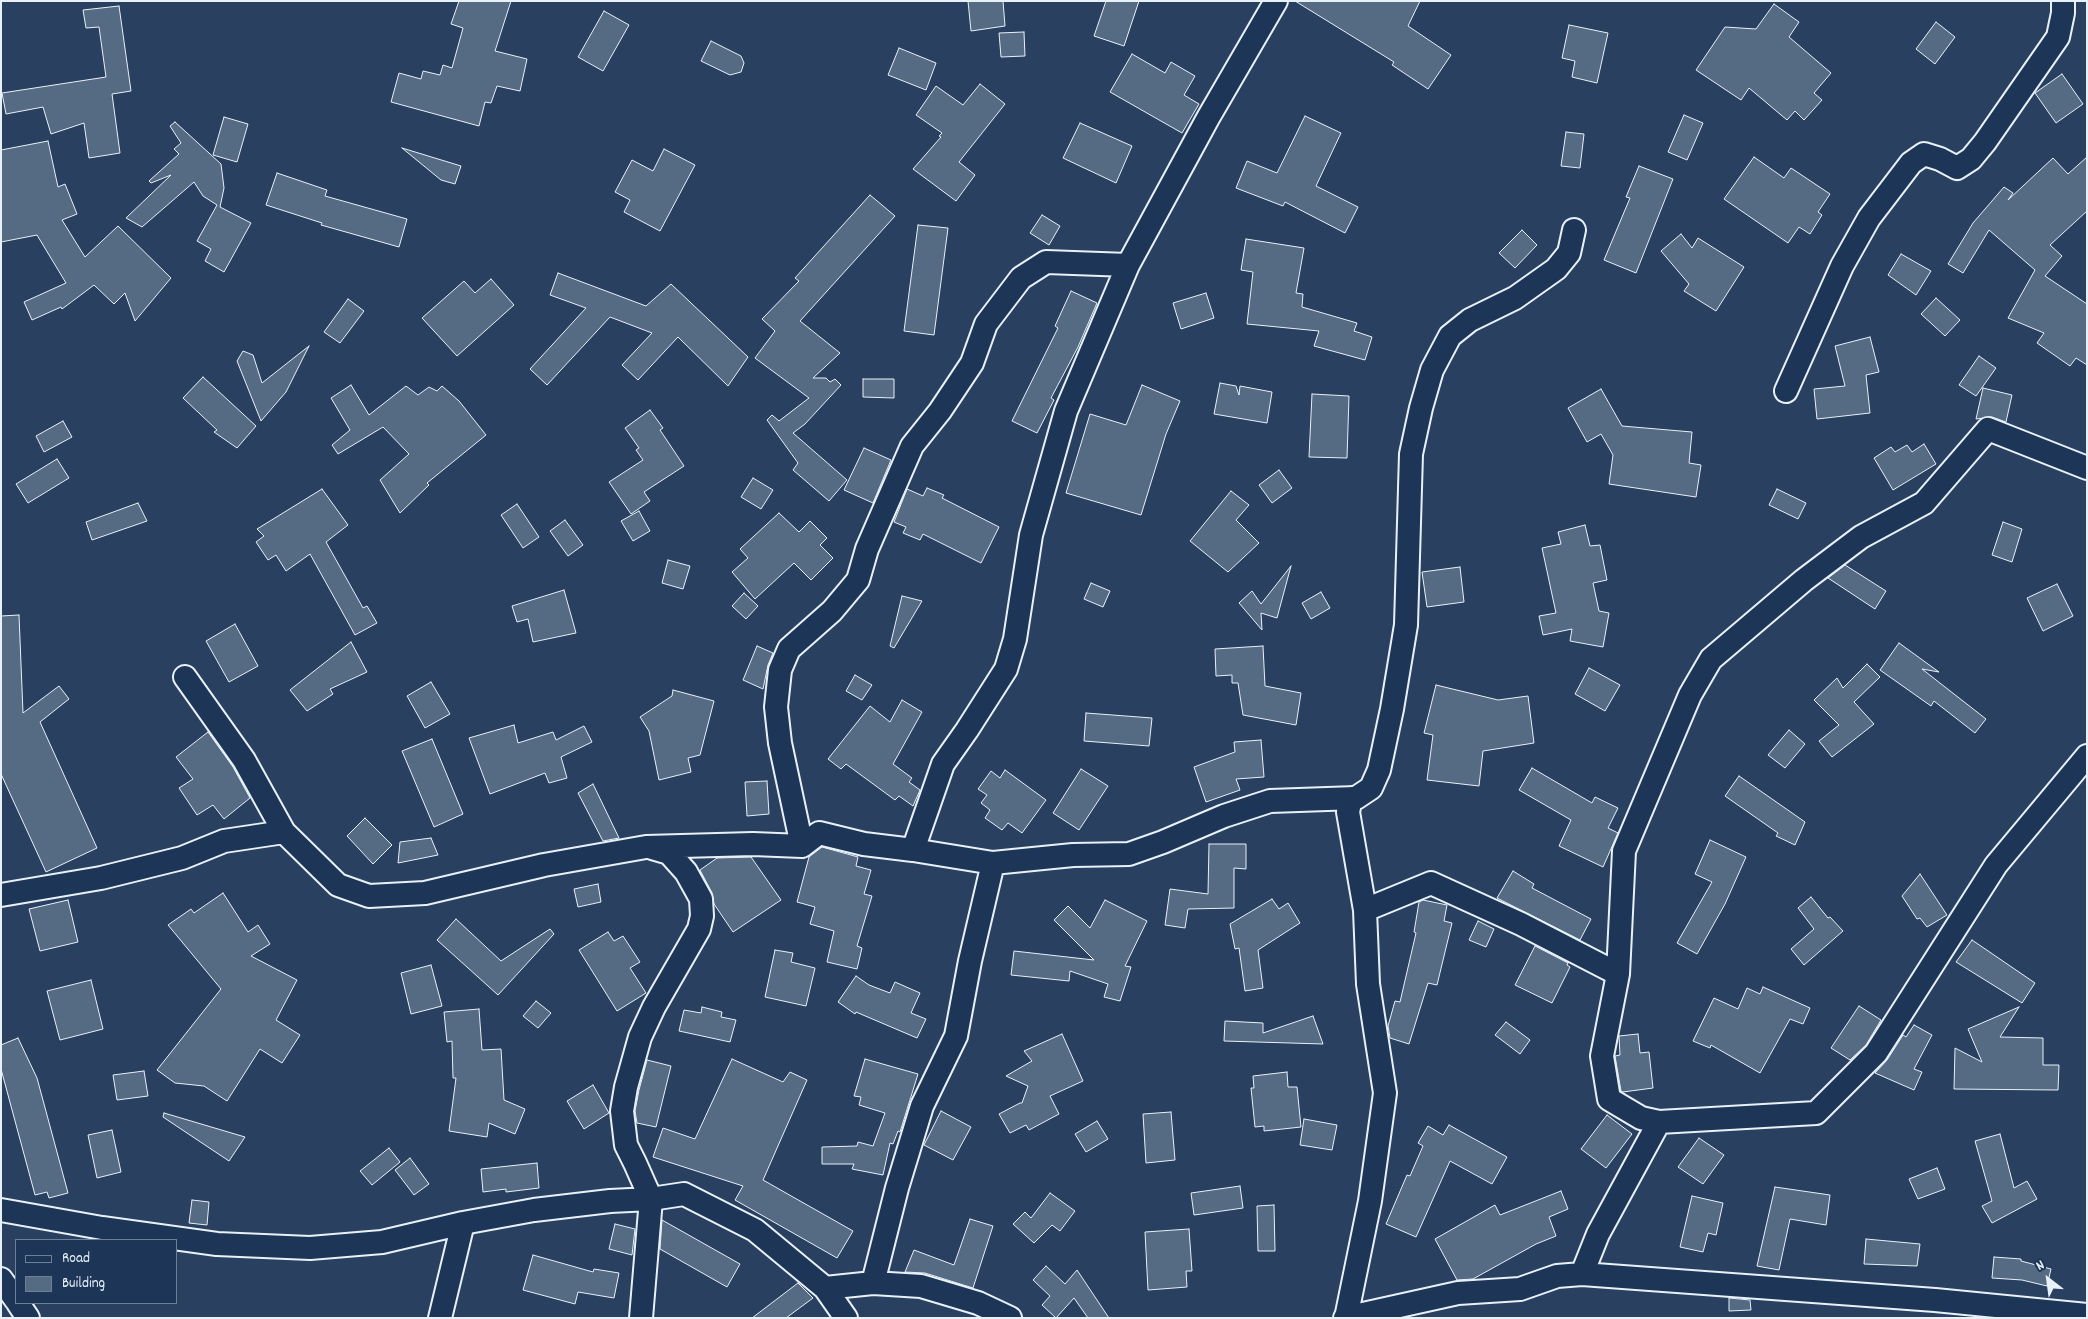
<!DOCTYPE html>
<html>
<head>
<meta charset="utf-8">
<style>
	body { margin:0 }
	#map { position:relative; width:2088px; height:1319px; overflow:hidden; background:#294061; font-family:Dekko,sans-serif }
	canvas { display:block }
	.frame { position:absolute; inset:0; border:2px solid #e8f1f8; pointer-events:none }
	.legend { position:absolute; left:15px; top:1239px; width:162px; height:65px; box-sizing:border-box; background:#1d3557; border:1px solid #6e8097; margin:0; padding:6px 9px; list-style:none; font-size:15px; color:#e8f1f8 }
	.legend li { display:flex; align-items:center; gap:10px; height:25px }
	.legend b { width:25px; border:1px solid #6e8097 }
	.north { position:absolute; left:2023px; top:1254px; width:50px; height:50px; -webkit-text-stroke:4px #1d3557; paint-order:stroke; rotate:330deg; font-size:14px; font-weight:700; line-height:20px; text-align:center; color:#e8f1f8 }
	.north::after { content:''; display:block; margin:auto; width:18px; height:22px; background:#e8f1f8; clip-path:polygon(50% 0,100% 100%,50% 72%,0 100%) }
</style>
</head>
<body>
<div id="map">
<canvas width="2088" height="1319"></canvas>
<div class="frame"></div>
<ul class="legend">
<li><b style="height:6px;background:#1d3557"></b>Road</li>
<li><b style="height:14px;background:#556a83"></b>Building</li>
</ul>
<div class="north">N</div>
</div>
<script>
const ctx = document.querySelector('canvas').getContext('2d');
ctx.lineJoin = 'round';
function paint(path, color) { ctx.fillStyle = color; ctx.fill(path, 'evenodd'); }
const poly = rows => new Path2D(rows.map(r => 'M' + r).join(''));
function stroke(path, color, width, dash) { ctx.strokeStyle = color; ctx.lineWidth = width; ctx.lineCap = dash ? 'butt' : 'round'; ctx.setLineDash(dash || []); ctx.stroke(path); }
const building = poly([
	[459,1,511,1,495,51,527,59,520,91,497,86,491,103,485,102,479,126,391,102,399,73,421,79,423,71,440,75,443,65,452,68,463,28,451,24,459,1],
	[968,1,1003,1,1005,26,971,31,968,1],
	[1106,1,1139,1,1124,46,1094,36,1106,1],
	[1295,1,1420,1,1408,26,1451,55,1428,89,1392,65,1394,62,1295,1],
	[1774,4,1799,22,1789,37,1831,73,1814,93,1822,100,1804,120,1795,111,1787,120,1749,88,1741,100,1696,70,1725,27,1756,29,1774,4],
	[119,6,131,91,112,94,120,153,89,158,84,123,51,134,43,107,6,114,2,93,106,77,99,27,86,28,83,10,119,6],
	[604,11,629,25,603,71,578,57,604,11],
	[1936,22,1955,37,1935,64,1916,49,1936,22],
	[1569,25,1608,33,1597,83,1572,77,1575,61,1562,58,1569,25],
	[1024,32,1025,56,1001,57,999,33,1024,32],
	[711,41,741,56,744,63,741,72,730,75,701,61,711,41],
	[899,48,936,63,926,90,888,75,899,48],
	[1132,54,1165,73,1171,62,1195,76,1184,95,1199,104,1182,133,1110,92,1132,54],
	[2062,74,2083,104,2056,123,2035,93,2062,74],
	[980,84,1005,104,959,162,975,175,956,201,913,169,941,137,939,136,942,133,916,115,936,86,963,105,980,84],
	[1684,115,1703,123,1687,160,1668,152,1684,115],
	[1305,116,1341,133,1316,186,1358,207,1345,233,1285,202,1283,206,1236,188,1247,161,1277,173,1305,116],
	[224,117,248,124,237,162,213,155,224,117],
	[175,122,221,164,224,188,220,207,251,223,224,272,205,261,211,249,197,241,217,205,203,196,194,182,142,227,126,218,171,175,151,183,149,181,179,154,174,149,181,143,170,126,175,122],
	[1080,123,1132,146,1116,183,1063,158,1080,123],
	[1566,132,1584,134,1580,168,1561,166,1566,132],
	[48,141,58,187,65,184,77,214,62,220,85,257,118,226,171,278,135,321,125,293,114,304,94,285,62,309,61,307,32,320,24,302,66,283,37,235,1,242,1,150,48,141],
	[402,148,461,166,455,184,441,180,402,148],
	[664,149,695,165,660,231,624,212,630,200,615,192,632,160,653,171,664,149],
	[1754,157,1784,178,1791,168,1830,194,1818,212,1822,215,1810,234,1799,227,1788,243,1724,199,1754,157],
	[2087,157,2087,211,2050,245,2062,256,2045,276,2087,304,2087,365,2076,358,2070,366,2037,343,2044,333,2008,318,2035,270,1989,230,1963,273,1948,264,1973,223,2004,187,2013,193,2008,200,2053,158,2068,174,2087,157],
	[1639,166,1673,179,1636,273,1604,260,1630,198,1626,197,1639,166],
	[277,173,327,190,325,196,407,219,399,247,321,225,322,223,266,205,277,173],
	[870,195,895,216,800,321,840,353,813,378,826,378,830,382,835,379,841,385,805,424,793,433,847,480,829,501,793,470,798,463,767,420,772,415,779,421,809,398,755,358,775,331,762,319,799,281,795,278,870,195],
	[1042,215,1060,226,1049,245,1030,233,1042,215],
	[918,225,948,228,934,335,904,331,918,225],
	[1522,230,1537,245,1515,268,1499,253,1522,230],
	[1681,234,1692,248,1698,238,1744,267,1716,311,1684,291,1689,284,1661,251,1681,234],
	[1246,239,1304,248,1296,293,1303,294,1302,307,1357,323,1354,331,1372,337,1365,360,1314,346,1319,331,1247,324,1253,272,1241,270,1246,239],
	[1901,254,1931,271,1916,295,1888,275,1901,254],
	[558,273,646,306,671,284,748,357,728,386,678,337,638,380,622,365,652,333,610,317,547,385,530,369,586,308,550,295,558,273],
	[491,279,514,305,457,356,422,318,464,281,475,293,491,279],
	[1071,291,1097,303,1078,347,1051,398,1054,400,1037,433,1012,421,1058,328,1055,326,1071,291],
	[1206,293,1214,318,1181,329,1173,303,1206,293],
	[1936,298,1960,320,1945,336,1921,314,1936,298],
	[348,299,364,311,340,343,324,332,348,299],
	[1870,337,1879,372,1866,375,1870,413,1817,419,1814,389,1845,386,1835,346,1870,337],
	[309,346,286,392,261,421,237,361,243,351,253,355,262,383,309,346],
	[1979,356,1996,368,1976,396,1959,385,1979,356],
	[203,377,256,426,237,448,214,432,217,430,183,398,203,377],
	[863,379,894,379,894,398,863,397,863,379],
	[1220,383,1236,386,1239,395,1240,386,1272,392,1267,423,1214,414,1220,383],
	[351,385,369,415,406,386,418,395,429,387,437,391,442,386,459,401,486,435,427,483,429,485,400,513,380,480,409,454,383,427,338,454,332,445,350,430,331,398,351,385],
	[1142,385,1180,401,1166,434,1141,515,1066,493,1090,414,1126,425,1142,385],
	[1983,388,2012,395,2006,422,1992,417,1976,419,1983,388],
	[1601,389,1622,426,1692,432,1689,463,1701,465,1696,497,1609,484,1613,455,1601,434,1587,442,1568,408,1601,389],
	[1312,394,1349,396,1347,458,1309,457,1312,394],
	[650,410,663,428,660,430,684,466,644,492,650,501,631,514,609,482,643,460,636,450,639,448,625,428,650,410],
	[63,421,72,437,44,452,36,436,63,421],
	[1924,444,1936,464,1893,490,1874,458,1891,447,1895,452,1907,445,1912,452,1924,444],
	[864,448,891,460,873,503,844,490,864,448],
	[57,459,69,478,28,503,16,484,57,459],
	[1279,470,1292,488,1272,503,1259,485,1279,470],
	[753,478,773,490,761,509,741,497,753,478],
	[927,488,944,495,942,498,999,527,981,563,923,534,920,540,903,533,906,527,894,522,907,489,923,496,927,488],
	[322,489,348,525,326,542,363,608,367,606,377,623,355,635,310,554,286,571,276,555,268,560,256,542,264,536,257,529,322,489],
	[1777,489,1806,503,1798,519,1769,505,1777,489],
	[1231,491,1249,505,1236,520,1259,543,1228,572,1190,541,1231,491],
	[138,503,147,521,92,540,86,522,138,503],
	[517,504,539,537,523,548,501,515,517,504],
	[639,511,650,531,633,541,621,521,639,511],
	[779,513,799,532,810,521,827,538,820,545,833,558,811,580,794,563,755,599,732,572,748,558,740,549,779,513],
	[565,520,583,545,568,556,550,531,565,520],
	[2003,522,2022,529,2012,562,1992,555,2003,522],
	[1585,525,1590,546,1600,545,1607,580,1593,583,1599,611,1609,613,1603,647,1570,641,1572,629,1543,635,1539,616,1556,613,1542,548,1561,544,1558,532,1585,525],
	[668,560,690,566,683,589,662,583,668,560],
	[1845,565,1886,591,1875,609,1828,578,1845,565],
	[1291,566,1277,618,1261,613,1262,630,1239,603,1252,591,1261,604,1291,566],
	[1460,567,1464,602,1427,607,1422,572,1460,567],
	[1091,583,1110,591,1103,607,1084,599,1091,583],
	[2057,584,2073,616,2043,631,2027,598,2057,584],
	[564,590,576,633,533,642,528,619,517,622,512,606,564,590],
	[1321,592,1330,608,1311,619,1302,603,1321,592],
	[744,593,758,606,746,619,732,606,744,593],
	[902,596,922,601,894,648,890,646,902,596],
	[19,615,23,713,59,686,69,699,40,722,97,848,46,872,1,774,1,616,19,615],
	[235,624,258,666,229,682,206,641,235,624],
	[351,642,367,672,330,689,333,694,307,711,290,690,351,642],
	[1899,643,1939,672,1922,669,1986,719,1975,733,1934,701,1931,706,1880,670,1899,643],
	[757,646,773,653,768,665,763,689,743,680,757,646],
	[1263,646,1265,686,1301,693,1296,725,1243,715,1238,683,1232,683,1232,675,1216,676,1215,649,1263,646],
	[1867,664,1880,677,1854,702,1874,724,1832,757,1819,741,1839,725,1814,700,1837,678,1843,688,1867,664],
	[1589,668,1620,685,1605,711,1575,694,1589,668],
	[855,675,872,685,862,700,846,691,855,675],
	[431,682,450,714,425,728,407,696,431,682],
	[1436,685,1498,700,1528,696,1534,743,1483,751,1479,786,1427,780,1433,735,1424,733,1436,685],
	[673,690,714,701,700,755,688,758,691,772,659,780,649,731,640,717,672,696,673,690],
	[902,700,922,712,893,764,912,778,909,782,920,790,913,806,899,796,895,800,846,764,841,769,828,759,870,706,890,722,902,700],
	[1086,713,1152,718,1149,746,1084,741,1086,713],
	[514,725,518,743,553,732,556,740,584,726,592,742,561,757,567,778,549,783,545,773,490,794,469,738,514,725],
	[1789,730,1805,744,1785,768,1768,755,1789,730],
	[208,732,233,767,250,798,224,819,213,805,197,815,179,788,193,779,176,757,208,732],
	[432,739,463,814,434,827,402,751,432,739],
	[1261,740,1264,777,1236,779,1240,790,1206,802,1194,767,1235,752,1234,742,1261,740],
	[1532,768,1592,803,1595,797,1618,808,1608,828,1618,833,1603,867,1559,846,1571,820,1519,790,1532,768],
	[1081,769,1108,786,1079,830,1053,813,1081,769],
	[1005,770,1046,800,1022,833,1008,823,1002,830,985,818,990,810,981,803,987,795,978,789,991,771,1000,778,1005,770],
	[1739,776,1805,822,1795,845,1776,836,1778,833,1725,796,1739,776],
	[767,781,769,814,747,816,745,782,767,781],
	[593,784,619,838,603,841,578,793,593,784],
	[365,818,392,845,373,864,347,836,365,818],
	[431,838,438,855,398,863,400,842,431,838],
	[1710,840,1746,857,1725,904,1697,954,1677,943,1712,882,1695,874,1710,840],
	[1209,844,1246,844,1246,869,1234,868,1234,908,1188,909,1185,928,1165,925,1170,889,1208,894,1209,844],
	[822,847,858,857,856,866,871,870,864,894,872,896,857,946,862,948,857,969,827,962,834,931,810,924,815,907,797,902,809,857,822,847],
	[751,857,781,900,733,932,714,904,712,893,700,870,717,858,751,857],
	[1513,871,1534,884,1532,888,1591,919,1580,940,1497,898,1513,871],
	[1920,874,1947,915,1927,927,1920,918,1917,919,1902,896,1920,874],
	[598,884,601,902,578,907,574,889,598,884],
	[223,893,248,932,258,925,270,944,251,956,297,980,276,1020,300,1035,282,1063,260,1049,227,1101,204,1086,175,1083,157,1070,221,989,168,925,191,909,194,913,223,893],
	[1811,897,1828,918,1830,917,1843,931,1804,965,1791,949,1814,929,1798,908,1811,897],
	[1272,899,1279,909,1288,903,1300,923,1258,950,1263,988,1245,991,1239,948,1235,949,1230,924,1272,899],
	[68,900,78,942,40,951,29,909,68,900],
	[1105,900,1147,921,1125,966,1131,967,1120,1001,1104,997,1108,984,1070,971,1069,981,1011,975,1014,951,1094,960,1054,920,1068,906,1090,928,1105,900],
	[1423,900,1447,905,1444,921,1452,923,1437,985,1428,983,1409,1044,1390,1038,1388,1026,1395,1001,1400,1002,1416,933,1414,932,1419,902,1423,900],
	[456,919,501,961,550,929,554,934,498,995,437,940,456,919],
	[1478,921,1494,929,1486,947,1469,940,1478,921],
	[608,932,614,941,623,936,640,962,630,968,646,993,617,1011,579,950,608,932],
	[1972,940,2035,983,2022,1003,1956,962,1972,940],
	[1535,946,1568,963,1567,965,1570,967,1552,1003,1515,985,1535,946],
	[775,950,793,953,791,962,815,968,806,1006,765,997,775,950],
	[431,965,442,1006,411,1014,401,973,431,965],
	[856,976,869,985,890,993,895,982,920,993,911,1013,926,1019,917,1038,856,1012,855,1014,838,1002,856,976],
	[91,980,103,1029,60,1040,47,991,91,980],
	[1763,987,1810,1008,1803,1024,1790,1019,1760,1073,1711,1045,1710,1048,1693,1041,1714,998,1738,1009,1747,988,1760,994,1763,987],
	[536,1001,551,1013,538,1028,523,1016,536,1001],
	[1859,1006,1881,1020,1866,1045,1850,1060,1831,1048,1859,1006],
	[702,1007,722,1012,721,1017,736,1020,730,1042,679,1031,684,1010,701,1013,702,1007],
	[2019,1007,2000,1037,2043,1038,2043,1065,2059,1065,2058,1090,1954,1089,1955,1048,1982,1062,1968,1029,2019,1007],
	[479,1009,482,1050,501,1049,504,1100,525,1109,515,1134,489,1123,487,1137,449,1131,456,1078,453,1078,452,1041,447,1042,444,1012,479,1009],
	[1313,1016,1323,1044,1224,1041,1225,1021,1263,1023,1263,1033,1313,1016],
	[1506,1022,1530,1040,1520,1054,1495,1035,1506,1022],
	[1914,1025,1932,1035,1914,1069,1922,1072,1914,1090,1875,1073,1887,1060,1903,1035,1906,1037,1914,1025],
	[1062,1034,1083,1081,1050,1096,1059,1114,1029,1130,1026,1125,1010,1133,999,1114,1020,1103,1022,1103,1028,1086,1006,1076,1032,1061,1024,1051,1062,1034],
	[1638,1034,1640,1053,1649,1052,1653,1088,1623,1092,1621,1091,1615,1056,1620,1055,1619,1036,1638,1034],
	[18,1038,37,1078,68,1193,49,1198,47,1192,35,1195,1,1069,1,1045,18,1038],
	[732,1059,783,1082,790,1072,807,1080,763,1180,853,1231,837,1258,735,1200,743,1186,653,1157,663,1128,695,1139,732,1059],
	[865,1059,918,1074,900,1132,898,1131,893,1144,890,1143,883,1175,852,1169,854,1164,822,1164,822,1147,857,1146,858,1142,873,1146,885,1113,859,1105,861,1097,854,1096,865,1059],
	[647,1060,671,1066,656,1127,637,1123,635,1111,639,1090,647,1060],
	[144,1071,148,1096,117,1100,113,1075,144,1071],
	[1287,1072,1288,1087,1297,1087,1301,1127,1264,1131,1264,1126,1255,1127,1251,1088,1254,1088,1253,1076,1287,1072],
	[593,1085,609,1113,584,1129,567,1101,593,1085],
	[941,1111,971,1127,953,1160,924,1145,941,1111],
	[1171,1112,1175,1160,1146,1163,1143,1114,1171,1112],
	[164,1113,245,1137,229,1161,163,1117,164,1113],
	[1607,1115,1632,1134,1606,1168,1581,1149,1607,1115],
	[1304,1119,1337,1125,1332,1150,1300,1145,1304,1119],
	[1097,1121,1108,1139,1086,1152,1075,1134,1097,1121],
	[1449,1125,1507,1157,1492,1184,1450,1161,1416,1237,1386,1224,1407,1175,1410,1176,1423,1146,1418,1143,1428,1126,1443,1135,1449,1125],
	[112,1130,121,1172,97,1178,88,1135,112,1130],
	[2000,1134,2014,1188,2027,1181,2037,1199,1992,1223,1982,1206,1992,1201,1975,1141,2000,1134],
	[1699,1138,1724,1155,1703,1184,1678,1167,1699,1138],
	[389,1148,400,1162,372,1185,360,1171,389,1148],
	[410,1158,429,1184,414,1195,395,1170,410,1158],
	[537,1163,539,1188,506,1192,506,1189,483,1192,481,1169,537,1163],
	[1937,1168,1945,1189,1918,1199,1909,1179,1937,1168],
	[1240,1186,1243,1208,1194,1215,1191,1193,1240,1186],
	[1775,1187,1830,1195,1826,1225,1790,1219,1779,1270,1757,1266,1775,1187],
	[1561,1191,1568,1209,1549,1217,1556,1236,1536,1244,1473,1279,1457,1280,1435,1239,1495,1205,1500,1215,1561,1191],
	[1050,1193,1075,1211,1060,1231,1052,1225,1034,1243,1013,1224,1025,1212,1031,1218,1050,1193],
	[1692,1196,1723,1203,1716,1235,1708,1233,1703,1252,1680,1247,1692,1196],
	[192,1200,209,1202,207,1225,189,1223,192,1200],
	[1274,1205,1275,1251,1258,1251,1257,1206,1274,1205],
	[970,1219,993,1226,973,1288,925,1273,905,1272,914,1250,954,1265,970,1219],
	[662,1220,740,1264,727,1287,660,1249,662,1220],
	[615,1224,635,1229,632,1255,609,1249,615,1224],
	[1189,1229,1192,1271,1186,1271,1187,1287,1148,1290,1145,1232,1189,1229],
	[1866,1239,1920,1244,1917,1266,1864,1264,1866,1239],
	[533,1255,593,1272,594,1269,619,1273,614,1298,578,1292,575,1304,523,1290,533,1255],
	[1994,1257,2021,1259,2021,1261,2051,1269,2047,1286,2022,1280,1992,1278,1994,1257],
	[1046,1266,1065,1284,1077,1270,1109,1318,1088,1318,1074,1298,1056,1318,1042,1305,1050,1296,1033,1280,1046,1266],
	[798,1283,813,1298,786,1318,752,1318,798,1283],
	[1729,1298,1750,1300,1751,1310,1729,1311,1729,1298]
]);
paint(building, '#556a83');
stroke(building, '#e8f1f8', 1);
const street = poly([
	[1786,391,1842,266,1869,218,1911,163,1924,154,1940,159,1957,168,1971,159,1985,142,2058,37,2063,13,2063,1],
	[185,677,244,760,284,832,338,885,369,896,425,893,544,865,646,847,753,844,802,846,819,833,864,844,913,850,993,863,1073,855,1129,854,1163,842,1224,816,1270,801,1356,798,1371,788,1379,770,1392,709,1406,625,1411,454,1421,408,1432,370,1450,336,1470,320,1515,298,1556,269,1569,253,1574,230],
	[802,846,780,743,776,707,780,670,789,649,832,611,858,580,867,549,912,446,940,411,972,363,986,324,1021,278,1046,262,1128,265],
	[913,850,943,764,967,730,1006,669,1015,639,1031,535,1066,411,1128,265,1208,118,1276,1],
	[1,895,101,878,182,858,224,841,284,832],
	[1365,910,1431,883,1521,924,1618,974],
	[1659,1122,1641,1118,1609,1099,1602,1056,1618,974,1624,851,1690,695,1711,659,1804,580,1861,537,1924,503,1988,429,2087,468],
	[1,1210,102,1228,217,1244,310,1248,382,1242,463,1223,534,1210,610,1201,651,1199,684,1194,755,1230,825,1288,846,1318],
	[1582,1274,1598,1234,1659,1122,1816,1113,1876,1053,1996,865,2087,756],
	[1,1279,16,1300],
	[873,1283,897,1188,922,1106,956,1036,970,961,993,863],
	[825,1288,873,1283,921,1286,978,1303,1010,1318],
	[18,1303,28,1318],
	[440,1318,463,1223],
	[641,1318,651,1199,635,1163,626,1145,622,1111,626,1087,640,1037,654,1007,699,929,702,916,701,899,686,872,669,853,652,848],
	[1345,1318,1458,1293,1520,1289,1557,1276,1582,1274,1935,1300,2087,1315],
	[1346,1318,1370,1201,1385,1093,1368,984,1365,910,1348,812,1351,798]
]);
stroke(street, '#e8f1f8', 26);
stroke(street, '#1d3557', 22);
</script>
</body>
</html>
